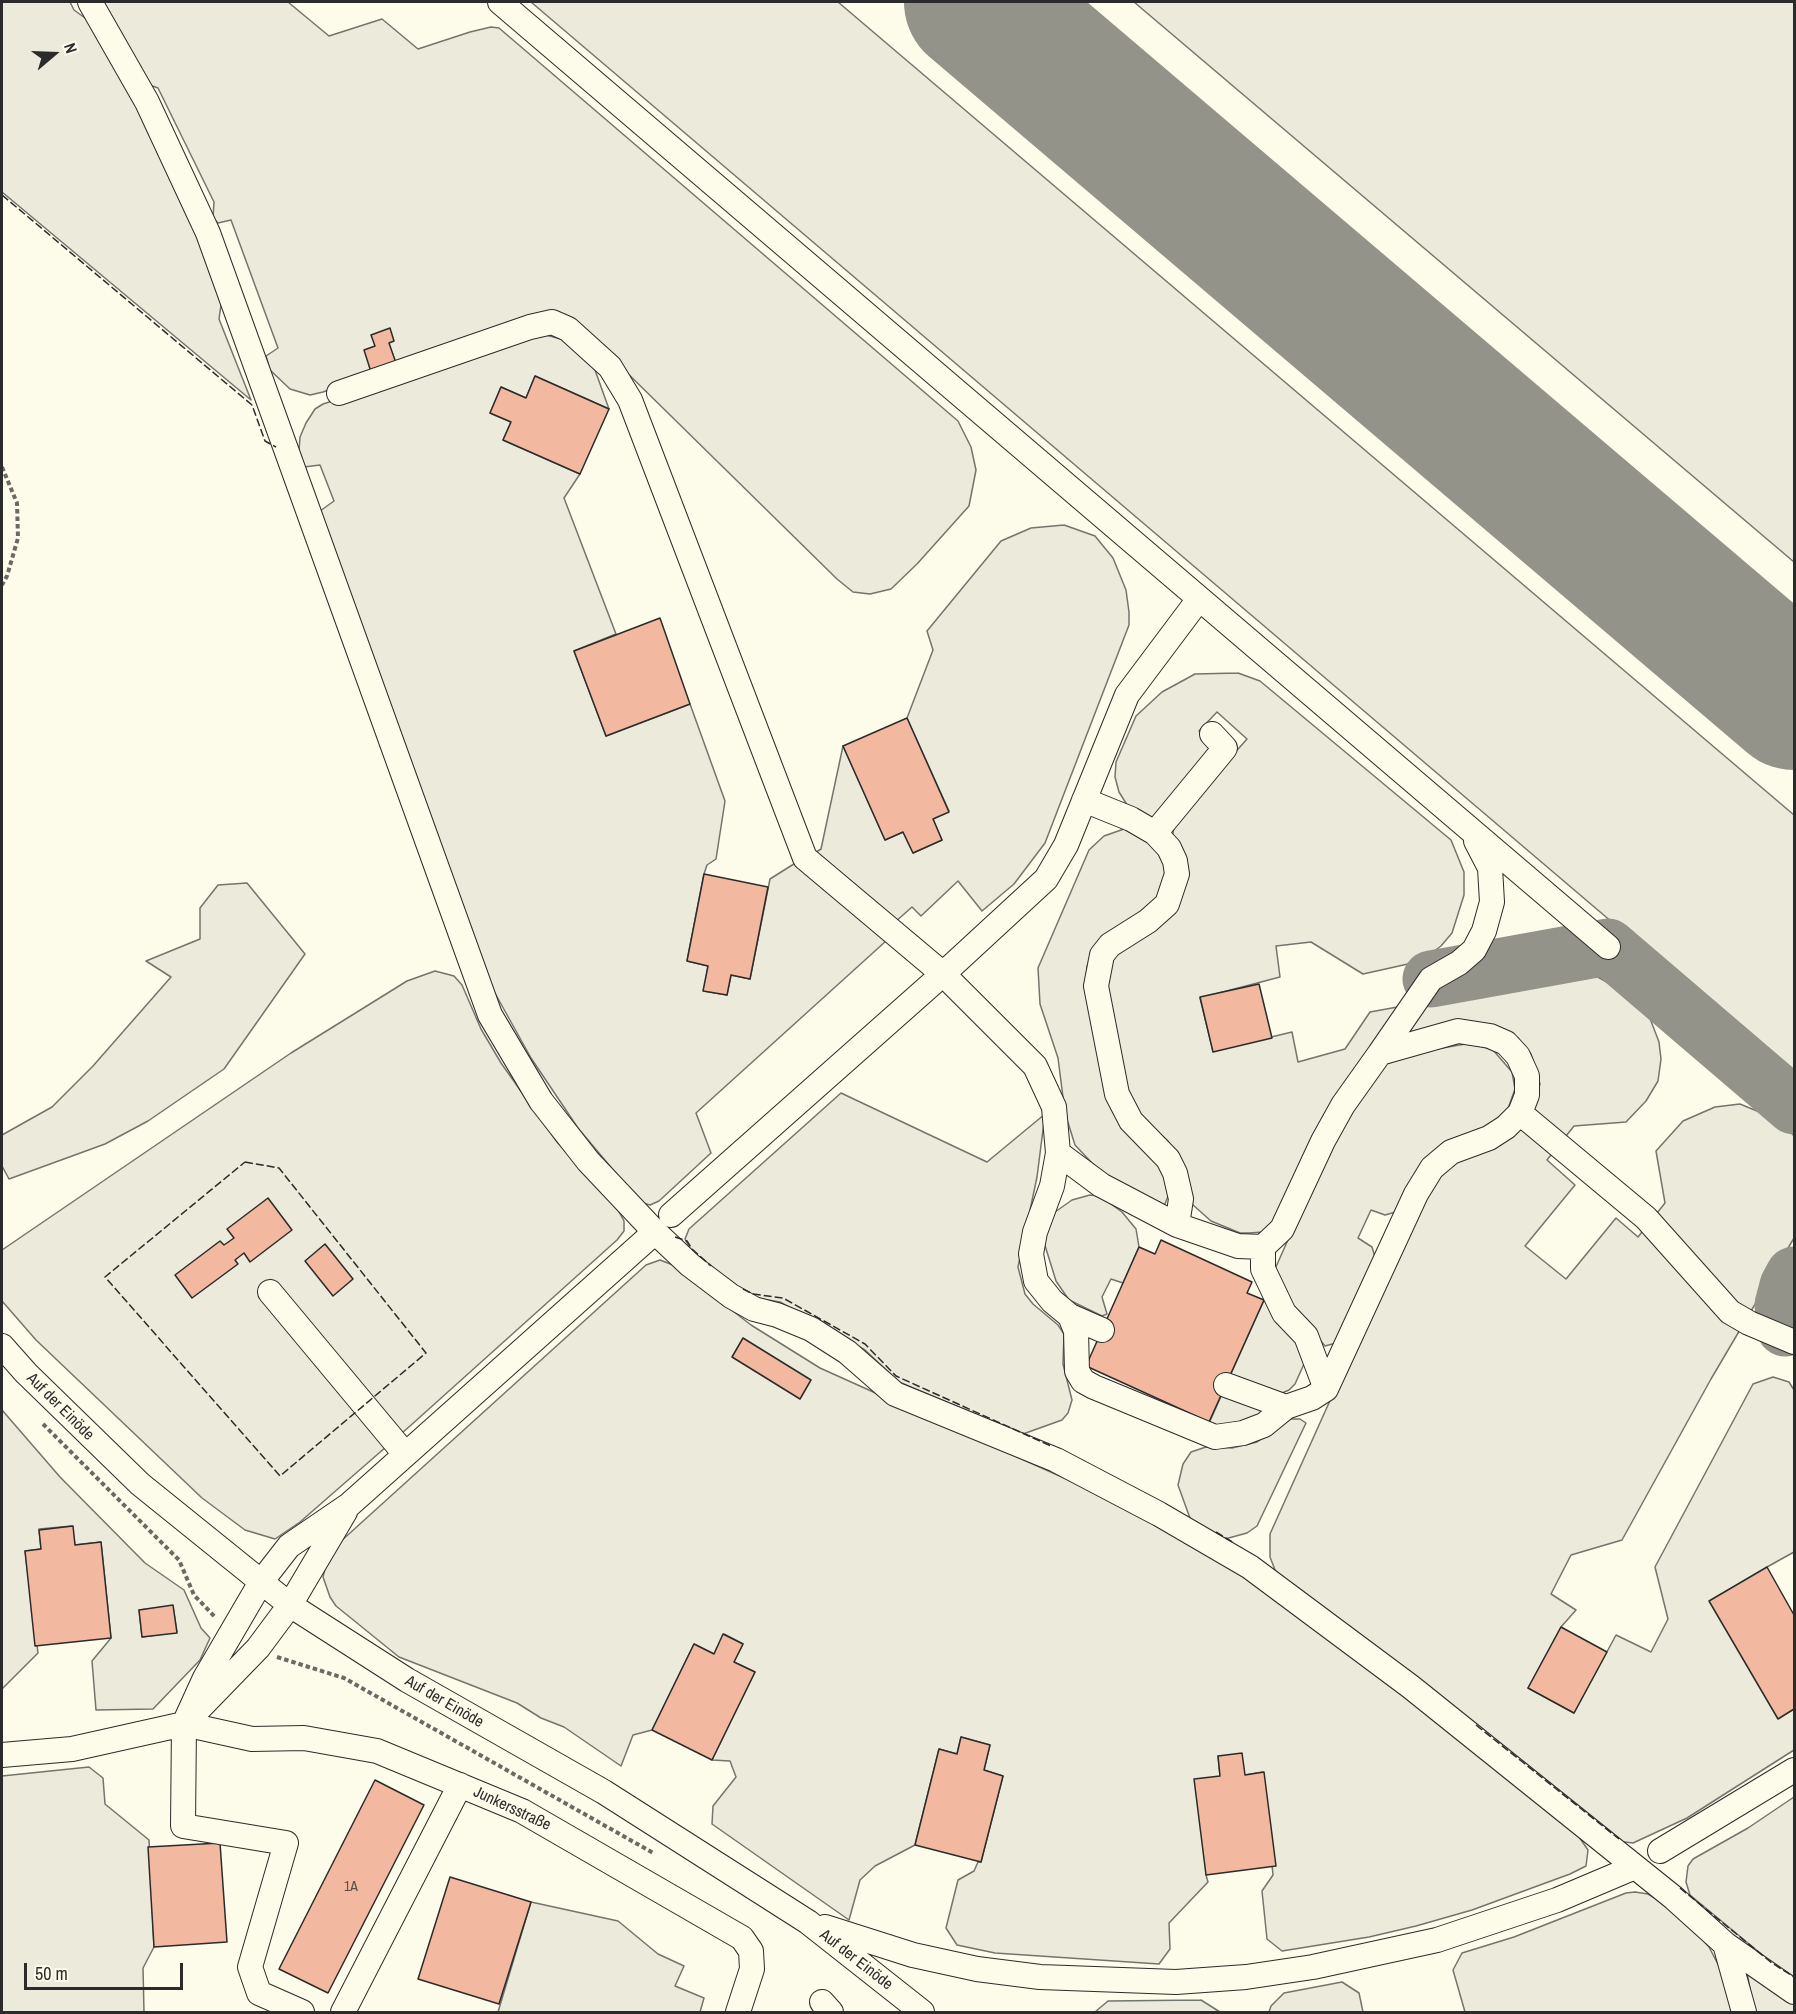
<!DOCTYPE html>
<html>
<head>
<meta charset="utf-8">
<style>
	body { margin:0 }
	#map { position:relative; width:1796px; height:2014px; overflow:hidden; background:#fdfbea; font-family:"Archivo Narrow",sans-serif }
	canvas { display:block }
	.frame { position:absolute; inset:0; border:3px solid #2b2b2b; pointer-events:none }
	.north { position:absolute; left:24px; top:24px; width:60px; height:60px; -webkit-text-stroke:4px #fdfbea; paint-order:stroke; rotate:71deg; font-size:16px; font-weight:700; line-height:24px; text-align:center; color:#2b2b2b }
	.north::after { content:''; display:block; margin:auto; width:21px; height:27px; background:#2b2b2b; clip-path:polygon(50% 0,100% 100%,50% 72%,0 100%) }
	.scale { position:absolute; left:24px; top:1963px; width:159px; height:27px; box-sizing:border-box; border:3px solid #2b2b2b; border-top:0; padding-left:8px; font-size:18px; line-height:21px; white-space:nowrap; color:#2b2b2b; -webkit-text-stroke:4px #fdfbea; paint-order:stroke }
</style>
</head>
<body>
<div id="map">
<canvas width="1796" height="2014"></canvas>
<div class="frame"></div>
<div class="north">N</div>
<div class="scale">50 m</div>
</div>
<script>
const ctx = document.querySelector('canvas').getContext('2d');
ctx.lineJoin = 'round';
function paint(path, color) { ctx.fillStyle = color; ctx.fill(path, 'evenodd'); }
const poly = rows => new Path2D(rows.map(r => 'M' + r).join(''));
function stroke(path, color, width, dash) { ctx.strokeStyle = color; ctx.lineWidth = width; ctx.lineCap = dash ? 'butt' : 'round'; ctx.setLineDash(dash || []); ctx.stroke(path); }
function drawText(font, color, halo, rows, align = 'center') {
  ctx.font = font + ' "Archivo Narrow",sans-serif'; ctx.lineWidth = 4.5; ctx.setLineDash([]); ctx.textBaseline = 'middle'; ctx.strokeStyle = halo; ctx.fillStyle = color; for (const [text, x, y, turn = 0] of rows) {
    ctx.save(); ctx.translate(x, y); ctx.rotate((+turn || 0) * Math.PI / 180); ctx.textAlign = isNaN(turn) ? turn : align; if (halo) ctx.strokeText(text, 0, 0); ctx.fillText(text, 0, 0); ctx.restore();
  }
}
const green = poly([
	[2,2,70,2,74,10,92,23,142,112,188,206,222,298,219,319,251,400,2,192,2,2],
	[100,2,288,2,329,36,382,19,418,49,470,32,491,27,499,28,958,421,971,447,976,470,969,506,917,564,891,589,870,594,853,592,837,579,613,359,523,320,323,392,310,395,290,389,270,370,266,356,278,348,231,220,218,223,213,218,214,202,158,88,147,84,100,2],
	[531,2,838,2,1794,815,1794,1077,531,2],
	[1134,2,1794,2,1794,562,1134,2],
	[542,334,565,340,586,355,595,370,609,409,535,376,526,398,501,387,490,413,511,422,503,440,580,474,564,498,616,634,574,651,606,736,690,704,725,801,716,859,707,865,704,874,687,961,708,966,704,991,727,995,731,975,750,979,770,879,797,862,886,941,696,1113,711,1153,659,1201,650,1205,640,1202,578,1128,531,1058,486,977,320,511,334,501,320,465,304,467,299,451,300,437,306,423,315,409,323,404,542,334],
	[1064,525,1095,536,1113,558,1126,590,1129,612,1129,625,1045,843,1014,884,982,911,958,881,921,916,912,907,894,923,813,854,821,849,843,746,885,840,903,832,913,853,942,840,933,819,949,811,907,718,933,650,927,631,1001,541,1031,528,1064,525],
	[1238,673,1260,681,1451,840,1464,872,1464,895,1452,933,1441,946,1426,957,1408,964,1363,974,1311,942,1276,946,1280,977,1200,998,1213,1051,1292,1032,1298,1062,1345,1049,1370,1012,1403,1006,1281,1217,1263,1232,1249,1233,1240,1233,1211,1221,1193,1205,1168,1141,1145,1121,1129,1098,1107,997,1110,958,1160,922,1175,820,1247,739,1217,712,1199,731,1213,745,1156,817,1147,819,1129,808,1119,792,1115,777,1116,762,1136,716,1162,692,1195,674,1238,673],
	[1124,829,1156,846,1166,867,1161,896,1094,952,1087,966,1086,984,1117,1118,1130,1137,1163,1166,1169,1194,1162,1211,1110,1182,1075,1145,1065,1113,1058,1058,1040,1004,1038,968,1089,850,1104,836,1124,829],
	[247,883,305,954,224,1069,148,1121,105,1144,9,1179,2,1166,2,1135,52,1107,93,1066,171,977,146,961,200,939,200,908,218,885,247,883],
	[435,971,454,976,462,985,481,1029,501,1063,557,1142,618,1210,624,1221,624,1231,617,1240,410,1426,300,1522,275,1539,245,1530,202,1498,36,1340,2,1301,2,1250,291,1053,407,981,435,971],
	[1596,976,1635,998,1646,1008,1659,1042,1661,1059,1658,1081,1646,1101,1626,1122,1574,1126,1547,1160,1575,1185,1525,1246,1566,1279,1616,1218,1638,1237,1665,1203,1656,1151,1683,1121,1715,1107,1740,1104,1781,1121,1794,1136,1794,1238,1711,1379,1622,1540,1571,1555,1551,1594,1576,1610,1561,1627,1528,1688,1574,1713,1616,1635,1651,1652,1668,1619,1655,1567,1753,1384,1773,1377,1789,1382,1794,1390,1794,1552,1767,1567,1778,1718,1794,1709,1794,1750,1687,1818,1633,1843,1617,1841,1277,1575,1270,1557,1270,1534,1427,1185,1536,1098,1540,1084,1531,1054,1518,1038,1503,1029,1399,1044,1427,1001,1525,984,1596,976],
	[1471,1043,1493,1050,1512,1072,1515,1089,1505,1117,1399,1211,1385,1215,1371,1210,1358,1238,1372,1247,1375,1257,1336,1343,1325,1346,1290,1304,1275,1269,1331,1143,1346,1115,1386,1064,1425,1051,1471,1043],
	[841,1093,987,1162,1045,1114,1037,1177,1018,1267,1025,1294,1033,1304,1058,1325,1064,1334,1063,1364,1072,1400,1068,1413,1062,1420,1023,1434,899,1382,865,1350,780,1302,756,1298,738,1290,691,1250,685,1239,689,1229,841,1093],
	[1090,1195,1100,1196,1122,1212,1136,1229,1139,1247,1123,1283,1111,1279,1102,1297,1107,1314,1102,1316,1069,1300,1056,1281,1043,1239,1055,1212,1072,1200,1090,1195],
	[660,1260,673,1265,751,1325,820,1368,1084,1487,1139,1514,1241,1575,1351,1653,1579,1837,1588,1850,1586,1866,1570,1874,1472,1910,1416,1926,1369,1937,1282,1951,1267,1939,1262,1891,1273,1875,1263,1772,1245,1775,1218,1756,1220,1776,1206,1875,1208,1882,1169,1923,1170,1949,1159,1964,995,1953,957,1945,946,1928,958,1880,974,1871,978,1862,981,1862,1003,1776,984,1770,990,1745,961,1737,957,1754,939,1749,915,1845,875,1866,860,1880,849,1920,712,1824,713,1806,736,1777,730,1761,712,1760,755,1672,734,1662,743,1644,724,1634,714,1654,694,1644,652,1730,633,1735,621,1766,564,1727,541,1718,517,1703,399,1657,336,1606,330,1597,323,1577,329,1552,646,1265,660,1260],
	[1264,1300,1290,1333,1299,1346,1304,1364,1295,1384,1289,1390,1282,1393,1230,1376,1264,1300],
	[1222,1394,1268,1411,1223,1430,1205,1420,1210,1421,1222,1394],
	[2,1410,60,1477,145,1563,184,1590,201,1628,210,1638,200,1660,153,1709,96,1710,92,1661,111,1638,101,1542,75,1545,72,1526,39,1529,41,1549,25,1551,38,1653,2,1689,2,1410],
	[173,1606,177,1632,142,1637,139,1610,173,1606],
	[1291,1419,1300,1419,1306,1423,1257,1526,1247,1533,1225,1539,1191,1521,1178,1485,1183,1464,1191,1452,1206,1447,1232,1448,1257,1442,1291,1419],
	[89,1767,103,1778,105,1804,149,1840,154,1947,143,1968,144,2012,2,2012,2,1776,89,1767],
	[1794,1797,1794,1977,1772,1963,1690,1895,1686,1882,1688,1866,1693,1859,1748,1828,1794,1797],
	[1635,1892,1648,1894,1660,1901,1696,1932,1709,1947,1721,1970,1733,2012,1465,2012,1453,1970,1462,1953,1514,1937,1626,1893,1635,1892],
	[531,1902,618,1921,658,1954,684,1966,675,1986,704,1998,700,2012,498,2012,531,1902],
	[1747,1972,1794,2001,1794,2012,1754,2012,1747,1972],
	[1342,1982,1359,1993,1363,2012,1269,2012,1271,2006,1284,1993,1342,1982],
	[1201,2000,1220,2012,1095,2012,1108,2001,1201,2000]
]);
paint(green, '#ecebdb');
stroke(green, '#74746e', 1.5);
stroke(poly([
	[1431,979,1608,947,1794,1106],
	[1785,1328,1783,1305,1788,1286,1794,1275]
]), '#94938a', 57);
stroke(poly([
	[976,2,1794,698]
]), '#94938a', 144);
const building = poly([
	[390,328,394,341,389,343,396,363,371,372,364,350,375,346,371,335,390,328],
	[535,376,609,409,580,474,503,440,511,422,490,413,501,387,526,398,535,376],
	[660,618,690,704,606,736,574,651,660,618],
	[907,718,949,812,933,819,942,840,913,853,903,832,885,840,843,746,907,718],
	[704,874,768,887,750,979,731,975,727,995,703,991,708,966,687,961,704,874],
	[1259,984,1272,1038,1213,1052,1200,997,1259,984],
	[268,1198,292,1230,250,1262,244,1253,235,1260,238,1264,192,1298,175,1275,220,1241,224,1245,234,1238,227,1229,268,1198],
	[1161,1240,1252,1282,1247,1293,1264,1300,1209,1422,1086,1366,1139,1247,1155,1254,1161,1240],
	[325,1244,353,1279,333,1296,305,1261,325,1244],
	[743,1338,811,1380,800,1399,732,1357,743,1338],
	[73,1526,75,1545,101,1542,111,1638,35,1646,25,1551,41,1549,39,1530,73,1526],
	[1767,1567,1794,1615,1794,1709,1778,1719,1709,1601,1767,1567],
	[173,1605,177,1633,142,1637,139,1610,173,1605],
	[1561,1627,1607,1652,1574,1713,1528,1688,1561,1627],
	[723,1634,743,1644,734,1662,755,1672,712,1760,652,1730,694,1644,714,1654,723,1634],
	[961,1737,990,1745,984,1770,1003,1776,981,1862,915,1845,939,1749,957,1754,961,1737],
	[1242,1753,1245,1775,1264,1772,1276,1866,1206,1875,1194,1779,1220,1776,1218,1756,1242,1753],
	[375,1780,424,1805,328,1993,279,1969,375,1780],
	[220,1843,227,1942,154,1947,148,1847,220,1843],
	[450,1877,531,1902,499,2004,418,1979,450,1877]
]);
paint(building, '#f2b8a0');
stroke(building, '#2b2b2b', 1.5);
const minor = poly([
	[90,2,147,102,208,233,490,1015,541,1101,588,1161,655,1232,690,1265,731,1296,754,1309,777,1315,811,1329,847,1352,895,1394,1056,1460,1159,1514,1250,1567,1411,1687,1674,1898,1725,1944,1794,1992],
	[500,2,1608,947],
	[339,393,530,327,552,322,568,329,610,367,630,400,805,858,943,974,1035,1066,1054,1107,1058,1153,1052,1186,1035,1232,1031,1254,1036,1281,1052,1301,1070,1316,1102,1330],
	[1084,800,1131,819,1155,833,1169,848,1175,861,1177,874,1167,904,1148,921,1110,945,1102,955,1096,986,1117,1094,1131,1121,1168,1159,1175,1173,1181,1199,1177,1225,1238,1246,1263,1247,1282,1229,1323,1141,1343,1105,1380,1053,1458,1031,1490,1036,1506,1043,1518,1056,1527,1076,1527,1095,1520,1113,1506,1127,1489,1138,1451,1152,1432,1168,1416,1194,1326,1389],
	[1155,833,1225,748,1212,734],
	[1380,1053,1431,979,1459,963,1474,950,1484,931,1492,902,1490,868,1476,841],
	[1520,1113,1646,1218,1730,1312,1749,1323,1794,1342],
	[1058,1153,1101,1185,1177,1225],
	[671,1215,943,974,1046,879,1066,845,1127,695,1199,599],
	[270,1292,405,1454],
	[1070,1316,1076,1331,1077,1371,1083,1381,1094,1387,1215,1437,1243,1433,1264,1425,1286,1407],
	[2,1346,26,1373,140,1484,290,1605,407,1680,604,1792,808,1922,922,2012],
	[1226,1385,1286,1407,1312,1398,1326,1389,1306,1336,1284,1313,1263,1269,1263,1247],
	[194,1714,258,1648,290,1605,345,1512],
	[2,1755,72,1749,184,1724,252,1739,304,1738,377,1751,522,1811,742,1938,751,1951,752,1969,738,2012],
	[1660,1851,1794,1770],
	[825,1927,913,1955,977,1969,1040,1977,1176,1982,1246,1977,1313,1967,1437,1940,1557,1900,1635,1867],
	[1725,1944,1744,2012],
	[822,2002,831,2012],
	[302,2012,259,1993,250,1967,286,1843,183,1826,184,1724,205,1678,261,1582,289,1546,349,1505,655,1232],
	[343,2012,460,1785]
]);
stroke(minor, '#2b2b2b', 26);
stroke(poly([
	[2,467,17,503,18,538,7,576,2,585],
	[43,1424,179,1560,194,1595,216,1618],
	[277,1657,344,1678,655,1854]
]), '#6a6964', 4, [4.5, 3]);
stroke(minor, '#fdfbea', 24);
stroke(poly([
	[2,195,252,405,265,441,276,447],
	[245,1162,279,1168,426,1353,280,1476,105,1277,245,1162],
	[675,1237,687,1241,692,1249,711,1266],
	[743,1289,753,1294,783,1298,865,1344,896,1376,1051,1446],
	[1216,1532,1234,1543],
	[1476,1725,1619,1839],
	[1680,1888,1772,1963,1794,1977]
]), '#2b2b2b', 1.5, [8, 3]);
drawText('14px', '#5d4e48', null, [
	["1A",351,1887]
]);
drawText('16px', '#2b2b2b', '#fdfbea', [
	["Auf der Einöde",60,1407,45],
	["Auf der Einöde",444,1702,30],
	["Junkersstraße",512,1809,25],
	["Auf der Einöde",856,1960,38]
]);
</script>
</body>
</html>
